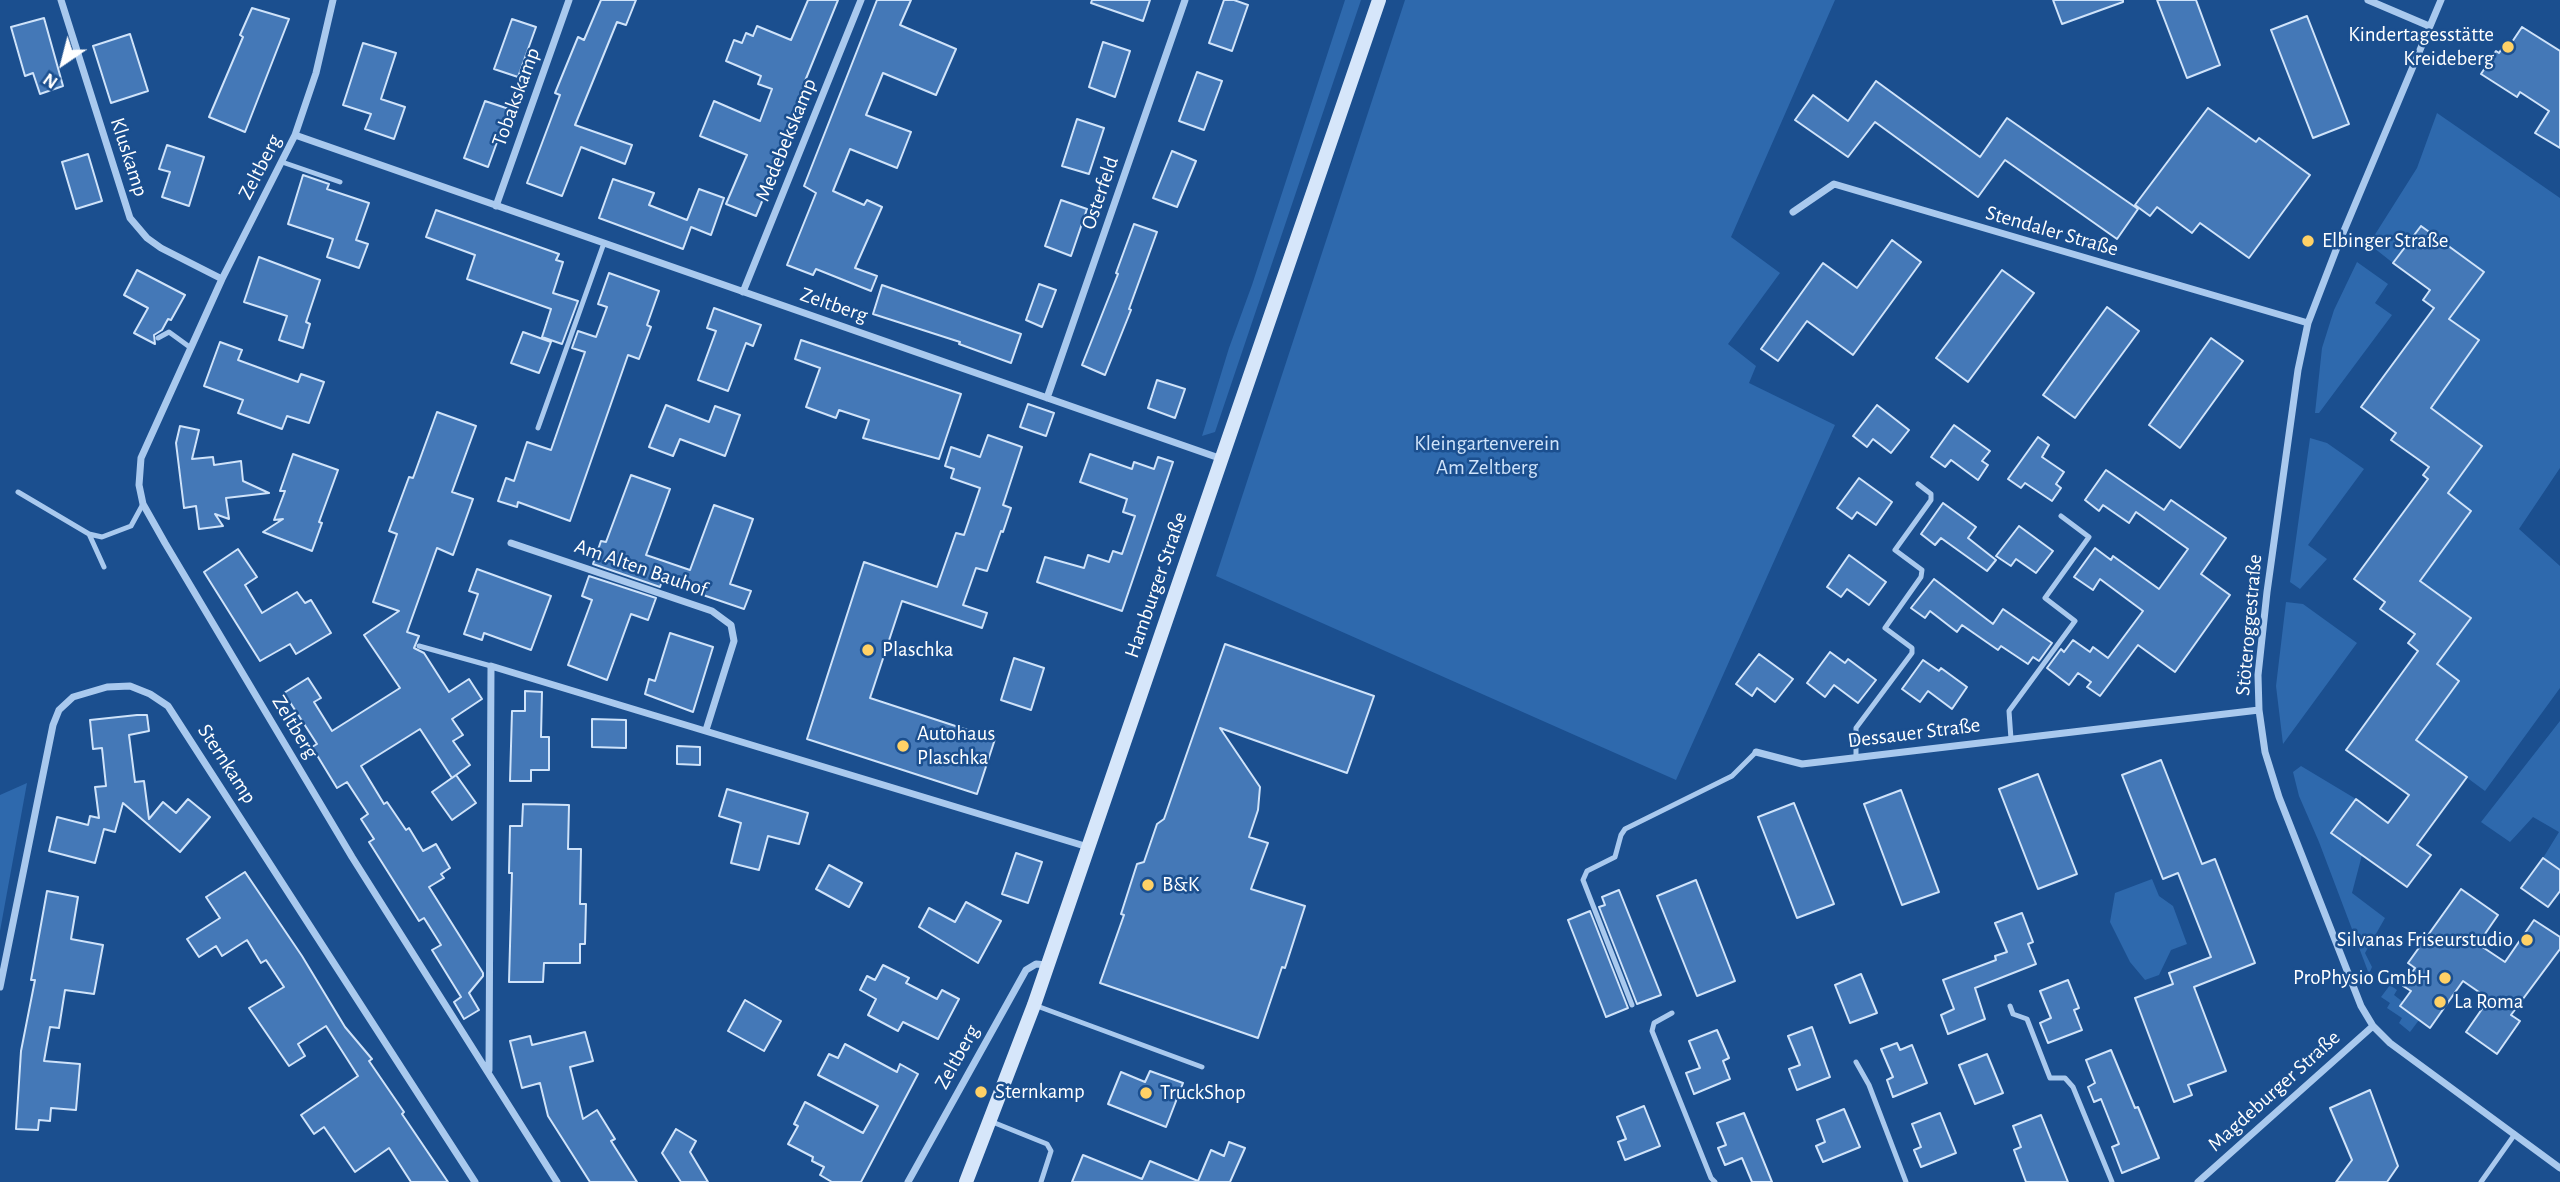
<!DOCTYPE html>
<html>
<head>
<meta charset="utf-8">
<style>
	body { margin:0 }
	#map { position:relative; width:2560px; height:1182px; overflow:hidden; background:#1b4f8f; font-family:"Alegreya Sans",sans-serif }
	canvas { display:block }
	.north { position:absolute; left:28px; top:28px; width:70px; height:70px; -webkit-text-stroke:5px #1b4f8f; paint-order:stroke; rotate:215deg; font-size:19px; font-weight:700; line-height:28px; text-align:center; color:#fff }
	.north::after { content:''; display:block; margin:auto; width:24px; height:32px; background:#fff; clip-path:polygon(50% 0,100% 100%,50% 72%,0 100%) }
</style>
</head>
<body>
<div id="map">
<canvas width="2560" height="1182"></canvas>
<div class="north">N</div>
</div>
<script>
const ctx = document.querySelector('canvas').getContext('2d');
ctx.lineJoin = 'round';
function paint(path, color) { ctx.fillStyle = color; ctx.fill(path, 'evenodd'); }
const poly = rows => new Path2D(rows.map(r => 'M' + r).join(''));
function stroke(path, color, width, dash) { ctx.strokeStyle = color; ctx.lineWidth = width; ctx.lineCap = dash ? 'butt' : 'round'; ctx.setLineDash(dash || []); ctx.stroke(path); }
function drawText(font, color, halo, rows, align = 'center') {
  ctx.font = font + ' "Alegreya Sans",sans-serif'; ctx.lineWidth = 5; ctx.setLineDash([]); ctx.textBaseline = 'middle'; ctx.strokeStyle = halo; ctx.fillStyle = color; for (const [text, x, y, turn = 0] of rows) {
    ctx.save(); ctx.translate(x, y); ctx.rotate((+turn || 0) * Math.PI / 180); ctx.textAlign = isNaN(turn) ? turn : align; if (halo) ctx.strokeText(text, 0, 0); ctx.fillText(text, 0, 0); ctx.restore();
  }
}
paint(poly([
	[1345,0,1361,0,1215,432,1202,436,1229,348,1252,285],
	[1405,0,1835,0,1731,237,1780,273,1728,344,1756,366,1749,383,1835,425,1676,780,1216,576],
	[2437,113,2560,198,2560,468,2519,529,2560,566,2560,688,2485,791,2416,740,2437,664,2420,581,2471,511,2448,493,2482,445,2431,408,2449,319,2483,272,2421,226,2393,263,2369,244,2417,168],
	[2357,262,2388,284,2375,303,2392,315,2319,413,2315,413,2322,348,2334,310],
	[2310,438,2327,443,2364,469,2308,545,2327,559,2300,589,2290,582],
	[2286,602,2303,604,2357,643,2283,744,2276,686],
	[2560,721,2560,870,2543,858,2559,832,2533,817,2510,842,2481,822],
	[2301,766,2356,799,2331,832,2362,855,2352,893,2385,918,2365,953,2372,967,2369,974,2319,842,2299,796,2293,772],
	[27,783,0,931,0,795],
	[2152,879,2159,896,2173,906,2187,944,2171,950,2159,975,2145,980,2130,962,2110,922,2115,893],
	[2390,985,2397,990,2394,995,2403,1002,2400,1007,2419,1020,2410,1032,2399,1023,2402,1018,2387,1008,2390,1003,2381,997]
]), '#2e69ad');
const building = poly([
	[601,0,636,0,626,25,617,22,575,125,632,145,625,164,581,147,562,196,527,183,560,95,555,93,578,37,584,40,601,0],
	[808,0,838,0,805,81,807,82,778,163,756,216,726,204,747,155,700,136,714,101,760,121,772,89,758,84,761,76,726,61,734,40,742,43,746,33,753,36,757,26,791,40,808,0],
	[877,0,911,0,900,25,956,49,936,95,883,73,866,115,911,132,897,168,850,149,833,191,864,205,867,200,882,207,855,268,877,276,871,291,816,269,813,275,787,265,816,193,804,186,877,0],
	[1092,0,1150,0,1143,21,1091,3,1092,0],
	[1224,0,1234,0,1248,5,1232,51,1209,43,1224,0],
	[2053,0,2123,0,2123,2,2062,24,2053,0],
	[2157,0,2196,0,2220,65,2187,78,2157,0],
	[252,8,289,19,245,132,209,117,243,37,240,35,252,8],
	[2307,16,2349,124,2313,138,2271,30,2307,16],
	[44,18,63,86,40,94,33,73,25,76,11,27,44,18],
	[512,19,536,27,518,77,494,69,512,19],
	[2522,27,2560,51,2560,148,2535,133,2549,111,2520,92,2517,97,2481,74,2496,51,2499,53,2506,42,2510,45,2522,27],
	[130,34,148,91,111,103,93,46,130,34],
	[1103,42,1130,51,1115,97,1089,87,1103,42],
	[363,43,396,53,381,99,405,107,394,139,365,129,371,114,343,105,363,43],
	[1197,72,1222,81,1204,130,1179,121,1197,72],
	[1876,81,1980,157,2007,118,2138,209,2117,239,2005,160,1978,197,1875,122,1848,157,1795,120,1813,95,1848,121,1876,81],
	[485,101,509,109,488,167,464,158,485,101],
	[2208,108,2256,142,2259,138,2310,175,2249,258,2200,223,2192,233,2157,207,2150,216,2135,205,2208,108],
	[1077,119,1104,128,1089,174,1062,166,1077,119],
	[167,145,204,157,189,206,162,197,170,172,159,169,167,145],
	[1172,151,1196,161,1177,207,1153,198,1172,151],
	[88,154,102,201,76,209,62,162,88,154],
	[303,175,329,184,327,189,369,203,356,240,368,244,359,268,327,257,333,239,288,224,303,175],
	[613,179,654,193,649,205,687,220,699,189,724,198,711,235,691,227,683,249,599,218,613,179],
	[1061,200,1087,209,1071,256,1045,246,1061,200],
	[436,210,559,254,556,260,563,262,553,293,578,301,562,344,542,337,551,309,467,279,475,255,426,237,436,210],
	[1134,224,1157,232,1129,309,1131,310,1105,375,1082,365,1118,274,1116,273,1134,224],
	[2421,226,2484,272,2449,319,2479,340,2431,408,2482,446,2448,493,2471,511,2420,581,2471,618,2437,664,2459,681,2416,740,2467,777,2417,845,2431,855,2407,887,2331,833,2356,799,2388,823,2409,795,2346,750,2418,651,2408,643,2415,634,2380,609,2385,602,2354,579,2428,479,2423,475,2429,467,2391,440,2396,433,2361,407,2434,308,2423,300,2430,290,2393,263,2421,226],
	[1892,240,1921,262,1853,355,1807,321,1778,361,1761,349,1823,263,1857,288,1892,240],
	[259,257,320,280,306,322,310,324,303,348,279,340,287,316,244,302,259,257],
	[137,270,185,295,171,320,168,319,162,330,154,335,155,344,134,333,148,308,124,295,137,270],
	[2002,270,2034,293,1968,382,1936,358,2002,270],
	[609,273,659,291,647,325,651,327,639,359,628,355,570,521,518,502,517,507,498,501,506,478,514,481,527,442,551,450,585,352,572,348,578,331,596,337,607,307,598,304,609,273],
	[1039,284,1056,290,1042,327,1026,320,1039,284],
	[882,285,1021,334,1011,363,959,344,960,342,873,314,882,285],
	[2107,307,2139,331,2075,418,2043,395,2107,307],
	[714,308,761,325,753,346,746,343,728,391,698,380,716,331,707,328,714,308],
	[523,332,551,342,539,373,511,363,523,332],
	[2211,338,2243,361,2180,448,2149,425,2211,338],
	[801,340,961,394,939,459,863,438,869,420,839,410,836,418,806,407,820,368,795,359,801,340],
	[220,342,242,350,238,360,298,382,301,374,324,382,309,423,287,416,282,429,238,413,243,400,204,386,220,342],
	[1157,380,1185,389,1175,418,1148,408,1157,380],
	[1028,404,1054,413,1046,436,1020,427,1028,404],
	[666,405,709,422,715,406,740,415,725,456,680,439,673,456,649,447,666,405],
	[1877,405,1909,430,1891,453,1873,439,1867,447,1853,436,1877,405],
	[437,412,476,426,452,492,473,499,453,555,437,548,407,632,419,636,414,648,424,653,449,692,469,679,482,699,452,719,463,735,453,741,470,765,452,778,420,729,361,766,384,804,387,802,406,830,409,828,423,851,436,844,450,868,441,874,444,878,429,887,483,973,483,976,469,993,479,1010,464,1019,454,1002,461,997,432,950,441,945,424,918,419,921,369,842,374,839,361,819,368,814,347,782,337,788,312,747,317,744,284,693,308,678,321,698,314,702,332,731,400,688,364,635,399,611,373,602,397,534,389,531,409,477,413,478,437,412],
	[1954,425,1990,451,1982,461,1988,465,1978,480,1951,460,1945,467,1931,457,1954,425],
	[180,426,199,430,192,459,213,457,214,465,241,461,243,481,269,493,226,498,229,519,215,514,223,526,199,529,196,506,184,508,176,443,180,426],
	[988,435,1022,447,1003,505,1011,508,1003,532,1001,531,987,571,976,568,963,605,987,613,982,628,902,601,870,698,995,739,977,794,807,739,864,562,937,587,956,533,964,535,980,488,951,478,954,469,945,466,951,447,980,457,988,435],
	[2038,437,2049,445,2042,457,2064,472,2056,484,2061,488,2052,501,2025,483,2021,488,2008,479,2038,437],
	[293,454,338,470,319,522,322,523,312,551,263,532,283,519,274,520,285,491,280,491,293,454],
	[1090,454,1132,469,1134,462,1154,469,1158,457,1173,462,1122,611,1037,582,1045,557,1084,568,1088,555,1109,562,1113,551,1122,554,1135,516,1123,512,1127,499,1080,482,1090,454],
	[2106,470,2164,510,2171,500,2226,538,2201,574,2230,595,2175,672,2138,645,2100,696,2087,687,2091,682,2078,673,2069,685,2047,668,2061,649,2064,652,2073,640,2090,652,2093,647,2108,658,2143,611,2100,579,2093,590,2074,577,2095,548,2111,560,2113,556,2159,589,2188,549,2136,512,2129,523,2103,505,2099,511,2085,500,2106,470],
	[631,475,670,489,646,555,690,570,714,505,753,519,730,584,751,591,744,609,662,581,660,587,593,564,601,541,606,542,631,475],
	[1859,478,1892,502,1876,525,1857,512,1852,519,1837,508,1859,478],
	[1943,503,1976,527,1968,538,1996,560,1987,571,1941,538,1935,545,1921,534,1943,503],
	[2019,526,2053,551,2036,573,2016,559,2011,566,1996,556,2019,526],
	[238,549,257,577,245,585,262,613,297,592,305,603,311,600,331,633,296,654,290,644,260,661,204,572,238,549],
	[1849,555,1886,582,1869,605,1847,589,1841,597,1827,587,1849,555],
	[477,569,551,596,531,650,484,633,482,640,464,634,478,594,469,591,477,569],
	[589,576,656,598,648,620,631,614,607,680,568,665,592,600,582,596,589,576],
	[1934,579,1993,624,2003,609,2052,643,2039,661,2033,657,2028,664,2001,646,1998,650,1962,625,1957,632,1930,611,1925,618,1911,608,1934,579],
	[670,633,713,647,693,712,645,694,649,679,655,681,670,633],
	[1225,644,1374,696,1347,773,1220,728,1260,787,1258,810,1249,837,1268,843,1251,889,1305,906,1285,968,1282,967,1258,1038,1100,983,1124,915,1121,914,1137,864,1144,862,1157,824,1164,819,1225,644],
	[1830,652,1845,663,1848,659,1876,680,1858,703,1834,685,1825,697,1807,683,1830,652],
	[1759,654,1793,679,1775,702,1757,688,1752,696,1736,684,1759,654],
	[1014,658,1044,668,1031,710,1001,700,1014,658],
	[1923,660,1939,671,1941,668,1967,687,1952,709,1928,691,1920,702,1902,689,1923,660],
	[525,691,542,692,541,737,549,737,549,770,531,770,531,781,510,781,512,711,525,711,525,691],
	[137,715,147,715,149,731,129,735,135,782,144,781,149,819,163,802,176,813,188,799,210,817,180,852,123,803,115,832,104,829,95,863,49,851,57,817,88,825,90,816,99,818,95,787,106,786,102,748,93,749,90,720,137,715],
	[592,719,626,720,626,748,592,747,592,719],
	[677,746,700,747,700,765,677,764,677,746],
	[2161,760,2202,864,2215,859,2255,963,2194,987,2226,1071,2188,1085,2192,1095,2174,1102,2135,998,2173,984,2169,973,2211,957,2178,873,2163,879,2122,775,2161,760],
	[2038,774,2077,874,2038,889,1999,789,2038,774],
	[456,775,476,803,452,820,432,792,456,775],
	[727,789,808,813,799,844,768,836,759,870,731,863,741,823,719,816,727,789],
	[1901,790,1939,892,1902,905,1864,804,1901,790],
	[1794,803,1834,904,1797,918,1758,817,1794,803],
	[523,804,569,805,568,849,581,849,580,904,586,904,585,944,580,944,580,963,544,963,543,982,509,982,512,873,509,873,510,826,522,826,523,804],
	[1016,853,1042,862,1028,903,1002,894,1016,853],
	[2543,858,2560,870,2560,891,2548,907,2521,888,2543,858],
	[829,865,862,883,849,907,816,889,829,865],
	[245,872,302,956,345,1027,372,1059,369,1061,404,1112,402,1114,448,1182,411,1182,389,1148,355,1172,324,1127,314,1134,301,1115,358,1076,326,1026,298,1044,305,1056,289,1066,249,1008,284,987,266,960,261,963,247,940,222,956,216,946,199,957,187,939,220,918,206,897,245,872],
	[1696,880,1735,981,1697,996,1657,896,1696,880],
	[2461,889,2498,915,2478,944,2505,962,2534,920,2560,937,2560,949,2511,1015,2520,1021,2497,1054,2466,1032,2489,999,2463,981,2430,1028,2400,1006,2411,991,2403,986,2415,968,2408,963,2461,889],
	[1619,890,1661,995,1637,1004,1599,907,1605,905,1602,897,1619,890],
	[47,891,78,897,71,939,103,945,94,994,65,990,59,1028,50,1027,44,1061,80,1064,76,1110,51,1108,50,1121,39,1120,38,1130,16,1129,21,1051,35,980,31,980,47,891],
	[966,902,1001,921,978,963,919,927,929,908,955,922,966,902],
	[1590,911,1628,1008,1606,1017,1568,920,1590,911],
	[2022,913,2033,942,2028,944,2036,964,1975,988,1985,1019,1948,1034,1941,1015,1954,1009,1943,980,1996,960,1995,956,2007,952,1995,923,2022,913],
	[883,965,909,978,906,983,937,999,942,990,959,999,938,1039,903,1022,898,1031,868,1015,876,999,860,990,867,976,875,980,883,965],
	[1861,974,1877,1013,1850,1023,1835,985,1861,974],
	[2068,980,2079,1008,2074,1010,2082,1030,2048,1043,2040,1023,2051,1018,2040,991,2068,980],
	[745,1000,781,1021,764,1051,728,1031,745,1000],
	[1812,1027,1830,1077,1797,1090,1789,1069,1800,1065,1788,1036,1812,1027],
	[1717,1030,1729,1058,1723,1061,1730,1079,1694,1094,1686,1073,1700,1068,1689,1041,1717,1030],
	[585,1032,593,1061,570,1067,583,1119,597,1110,615,1139,611,1141,637,1182,590,1182,548,1116,540,1083,522,1088,510,1041,530,1036,532,1045,585,1032],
	[1897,1043,1900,1050,1912,1045,1927,1083,1893,1097,1887,1080,1893,1077,1881,1049,1897,1043],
	[845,1044,897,1072,900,1064,918,1074,861,1182,832,1182,820,1175,824,1167,812,1161,813,1157,788,1144,798,1126,794,1124,805,1102,863,1133,878,1106,818,1075,829,1054,838,1058,845,1044],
	[2111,1050,2135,1108,2138,1107,2159,1158,2122,1173,2112,1147,2119,1144,2101,1099,2094,1102,2088,1087,2095,1083,2086,1060,2111,1050],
	[1987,1054,2003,1093,1975,1104,1959,1065,1987,1054],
	[1150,1071,1183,1083,1166,1127,1108,1104,1121,1072,1145,1082,1150,1071],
	[2370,1090,2398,1166,2387,1182,2336,1182,2352,1160,2330,1108,2370,1090],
	[1644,1106,1660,1146,1625,1160,1618,1142,1626,1139,1617,1117,1644,1106],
	[1844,1109,1860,1147,1823,1162,1816,1146,1825,1142,1817,1120,1844,1109],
	[1744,1113,1772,1182,1752,1182,1742,1158,1725,1165,1718,1148,1726,1145,1717,1123,1744,1113],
	[1940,1113,1956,1153,1921,1167,1914,1150,1921,1147,1912,1124,1940,1113],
	[2041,1115,2068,1182,2026,1182,2014,1150,2021,1147,2013,1126,2041,1115],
	[676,1129,696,1141,690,1152,708,1182,681,1182,662,1153,676,1129],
	[1229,1142,1245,1148,1230,1182,1072,1182,1083,1155,1142,1179,1150,1161,1198,1181,1211,1150,1224,1156,1229,1142]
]);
paint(building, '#4478b7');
stroke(building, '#cfe3fa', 2);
stroke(poly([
	[282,162,340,182],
	[158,338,169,332,191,348],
	[538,428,604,243],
	[18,492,89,534,104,567],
	[89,534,102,537,131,526,143,504],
	[419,646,491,666],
	[2011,739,2009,711,2075,621,2045,598,2089,537,2061,516],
	[1856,757,1856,728,1912,653,1912,648,1885,628,1921,577,1922,570,1895,550,1931,500,1931,494,1918,484],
	[1632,1005,1583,880,1587,871,1615,857,1621,835,1625,829,1732,776,1756,752],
	[1037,1006,1202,1067],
	[2010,1006,2013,1014,2027,1019,2050,1078,2065,1078,2073,1087,2112,1182],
	[1672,1013,1654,1023,1652,1031,1711,1178,1715,1182],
	[1856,1062,1869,1085,1906,1182],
	[990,1121,1047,1144,1051,1151,1041,1182],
	[2481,1182,2515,1134]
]), '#a9c9ee', 5);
stroke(poly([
	[61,0,130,218,147,238,161,248,222,279],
	[333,0,316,73,295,135,222,279,141,458,139,485,143,504,165,543,352,857,557,1182],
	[2368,0,2429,26],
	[2441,0,2338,245,2308,323,2298,370,2267,592,2258,675,2259,710,2265,752,2279,797,2361,1006,2373,1026,2390,1043,2560,1168],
	[295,135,1222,459],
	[496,206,569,0],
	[1793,212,1834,184,2308,323],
	[743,292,861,0],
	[1047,398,1185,0],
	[511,543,712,611,731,625,734,641,706,730],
	[1756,752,1802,764,2259,710],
	[0,987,53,725,59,710,73,697,107,687,130,686,150,694,168,706,475,1182],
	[489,1070,491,666,1088,847],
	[908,1182,1026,970,1036,964,1047,965],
	[2198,1182,2373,1026]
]), '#a9c9ee', 7);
stroke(poly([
	[966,1182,1034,1005,1379,0]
]), '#d6e6fa', 14);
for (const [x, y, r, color] of [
	[2508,47,7,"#ffd166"],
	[2308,241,7,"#ffd166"],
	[868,650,7,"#ffd166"],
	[903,746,7,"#ffd166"],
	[1148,885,7,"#ffd166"],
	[2527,940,7,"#ffd166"],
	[2445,978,7,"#ffd166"],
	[2440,1002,7,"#ffd166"],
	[981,1092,7,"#ffd166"],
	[1146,1093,7,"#ffd166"]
]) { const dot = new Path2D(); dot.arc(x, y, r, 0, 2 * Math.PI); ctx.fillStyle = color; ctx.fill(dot); stroke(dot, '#1b4f8f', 2.5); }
drawText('21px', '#fff', '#1b4f8f', [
	["Kindertagesstätte",2494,35,"right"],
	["Kreideberg",2494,59,"right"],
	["Elbinger Straße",2322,241],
	["Plaschka",882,650],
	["Autohaus",917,734],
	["Plaschka",917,758],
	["B&K",1162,885],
	["Silvanas Friseurstudio",2513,940,"right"],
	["ProPhysio GmbH",2431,978,"right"],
	["La Roma",2454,1002],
	["Sternkamp",995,1092],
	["TruckShop",1160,1093]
], 'left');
drawText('21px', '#fff', '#1b4f8f', [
	["Tobakskamp",516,97,-70],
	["Medebekskamp",786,140,-68],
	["Kluskamp",129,157,72],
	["Zeltberg",260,167,-63],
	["Osterfeld",1100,193,-71],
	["Stendaler Straße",2052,231,16],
	["Zeltberg",834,305,19],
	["Am Alten Bauhof",641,568,19],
	["Hamburger Straße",1156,585,-71],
	["Stöteroggestraße",2249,625,-85],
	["Zeltberg",295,727,59],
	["Dessauer Straße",1914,733,-7],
	["Sternkamp",227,764,57],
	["Zeltberg",957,1057,-61],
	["Magdeburger Straße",2274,1091,-42]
]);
drawText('21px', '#cfe3fa', '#1b4f8f', [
	["Kleingartenverein",1487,444],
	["Am Zeltberg",1487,468]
]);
</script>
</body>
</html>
